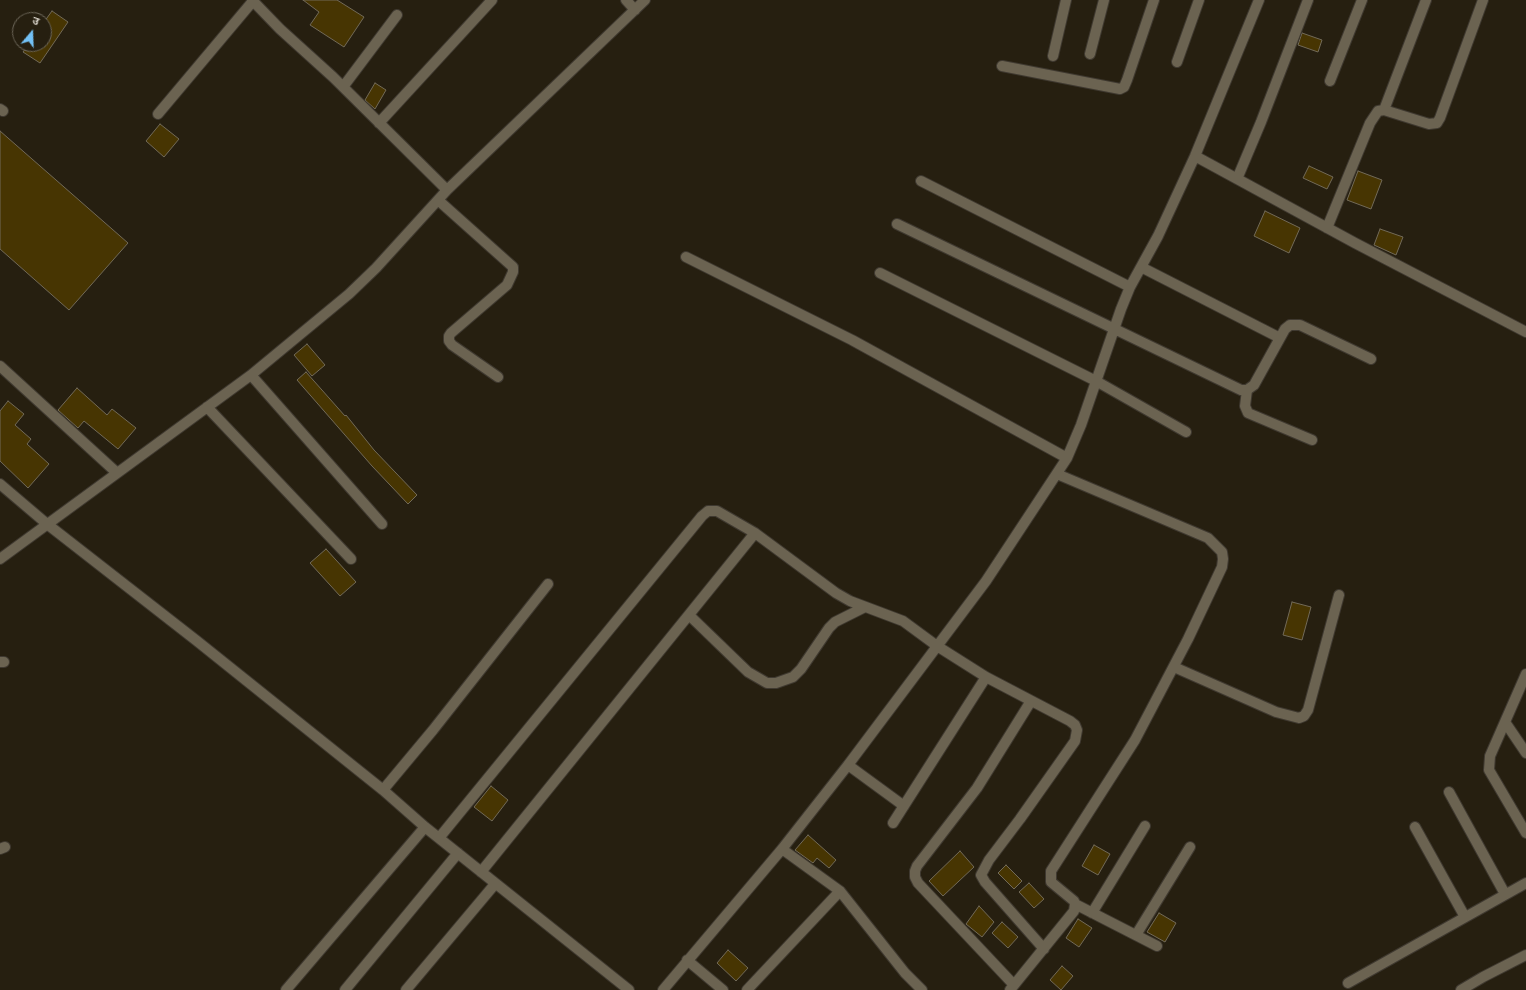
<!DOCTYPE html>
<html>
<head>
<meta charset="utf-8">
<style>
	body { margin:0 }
	#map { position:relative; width:1526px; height:990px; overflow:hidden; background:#261f10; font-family:"DejaVu Sans","Noto Sans Devanagari",sans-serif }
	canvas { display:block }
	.north { position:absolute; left:12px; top:12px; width:40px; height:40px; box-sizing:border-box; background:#261f10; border:1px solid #6c6659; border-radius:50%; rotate:19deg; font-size:11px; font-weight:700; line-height:16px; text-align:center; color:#d6d1c7 }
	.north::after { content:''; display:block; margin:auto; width:14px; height:18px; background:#73c1f5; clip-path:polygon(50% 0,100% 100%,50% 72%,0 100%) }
</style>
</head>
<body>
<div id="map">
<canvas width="1526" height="990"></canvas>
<div class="north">उ</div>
</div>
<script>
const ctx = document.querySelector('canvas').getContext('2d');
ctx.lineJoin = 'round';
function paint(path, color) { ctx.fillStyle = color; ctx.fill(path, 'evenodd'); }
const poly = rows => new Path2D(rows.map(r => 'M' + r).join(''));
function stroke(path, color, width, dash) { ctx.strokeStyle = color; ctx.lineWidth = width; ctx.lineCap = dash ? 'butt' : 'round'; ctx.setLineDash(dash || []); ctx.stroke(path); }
const building = poly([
	[303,0,337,0,364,17,344,47,310,25,319,12,303,0],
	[52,11,68,22,40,63,23,52,29,44,44,44,44,22,52,11],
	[1302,33,1322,40,1318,52,1298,45,1302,33],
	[375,83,386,90,375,109,365,100,375,83],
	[160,124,179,139,164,157,146,141,160,124],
	[0,131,128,243,69,310,0,249,0,131],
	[1309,166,1333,177,1327,189,1303,178,1309,166],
	[1358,171,1382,180,1371,209,1347,200,1358,171],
	[1265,211,1300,228,1289,253,1254,236,1265,211],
	[1380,229,1403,237,1396,255,1374,245,1380,229],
	[307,344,325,365,312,376,294,355,307,344],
	[306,372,345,416,346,415,374,450,417,495,408,504,372,466,297,380,306,372],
	[77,388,107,415,112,409,136,428,118,449,84,421,78,428,58,410,77,388],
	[8,401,24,414,15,425,31,439,27,444,49,464,28,488,0,461,0,411,8,401],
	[326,549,356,582,340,596,310,563,326,549],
	[1292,602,1311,607,1302,640,1283,635,1292,602],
	[491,786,508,800,492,821,474,807,491,786],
	[808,835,836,860,829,868,817,858,813,863,795,850,808,835],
	[1094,845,1110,854,1098,875,1082,866,1094,845],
	[960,851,974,867,943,896,929,881,960,851],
	[1006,865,1022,881,1014,889,998,873,1006,865],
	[1029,883,1044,899,1034,908,1019,892,1029,883],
	[979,906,994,922,982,937,966,924,979,906],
	[1159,913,1176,923,1165,942,1147,932,1159,913],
	[1078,919,1092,928,1079,947,1066,938,1078,919],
	[1002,922,1018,937,1008,948,992,933,1002,922],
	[728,950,748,968,736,981,717,963,728,950],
	[1062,966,1073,976,1061,990,1050,980,1062,966]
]);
paint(building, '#473502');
stroke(building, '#726a58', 1);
const minor = poly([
	[252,0,280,29,333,77,447,190],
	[626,0,635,10],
	[1090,54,1104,0],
	[1053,56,1066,0],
	[1177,62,1199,0],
	[1002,66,1120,89,1124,87,1127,80,1154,0],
	[1330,81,1362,0],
	[343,87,397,15],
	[0,109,3,111],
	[1384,110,1426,0],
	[158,114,253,1],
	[379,123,492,0],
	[1195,156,1355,243,1526,332],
	[1237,179,1261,122,1308,0],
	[921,181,1130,287],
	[438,200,513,267,513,272,507,285,451,333,449,336,449,341,452,345,498,377],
	[897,224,1241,390,1247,390,1254,385,1285,329,1290,325,1300,325,1371,359],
	[1327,228,1370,123,1378,111,1384,110,1429,124,1437,123,1440,118,1483,0],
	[686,257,852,340,1067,458],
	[1141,267,1280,338],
	[880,273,1096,381,1186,432],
	[0,366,116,472],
	[251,375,382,524],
	[1247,390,1245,406,1248,413,1312,440],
	[207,407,351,559],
	[0,484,47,524,197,641,383,790,425,827,629,990],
	[0,559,251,375,349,294,376,268,447,190,645,0],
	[689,615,748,672,767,683,776,683,793,677,801,669,829,628,835,622,865,607],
	[0,662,4,662],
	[1174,667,1276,712,1299,718,1304,716,1308,710,1339,595],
	[1526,674,1490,756,1489,770,1526,833],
	[1505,722,1526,753],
	[848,765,904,806],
	[383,790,433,730,548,584],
	[1449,792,1505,894],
	[893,823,986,677],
	[1415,827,1465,917],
	[439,838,702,516,708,511,717,511,755,533,836,593,850,601,903,621,937,646,986,677,1070,721,1075,725,1077,730,1075,741,1020,819,989,860,981,875,985,882,1044,949],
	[0,849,5,847],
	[782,849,840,891,905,973,922,990],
	[481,872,755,533],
	[1075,904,1157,946],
	[1092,913,1145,826],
	[1136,935,1190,847],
	[687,960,723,990],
	[1348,983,1526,883],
	[1014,985,918,883,915,877,915,871,917,866,977,788,1031,701],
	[286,990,425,827],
	[345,990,458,853],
	[406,990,495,884],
	[663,990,782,849,848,765,986,581,1067,458,1081,425,1121,309,1130,287,1158,236,1195,156,1259,0],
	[747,990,840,891],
	[1010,990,1074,911,1075,904,1074,901,1051,882,1051,871,1135,740,1188,639,1222,567,1223,559,1222,552,1208,538,1057,474],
	[1461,990,1483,977,1526,955]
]);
stroke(minor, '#3f3930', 12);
stroke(minor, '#6b6351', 10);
</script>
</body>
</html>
